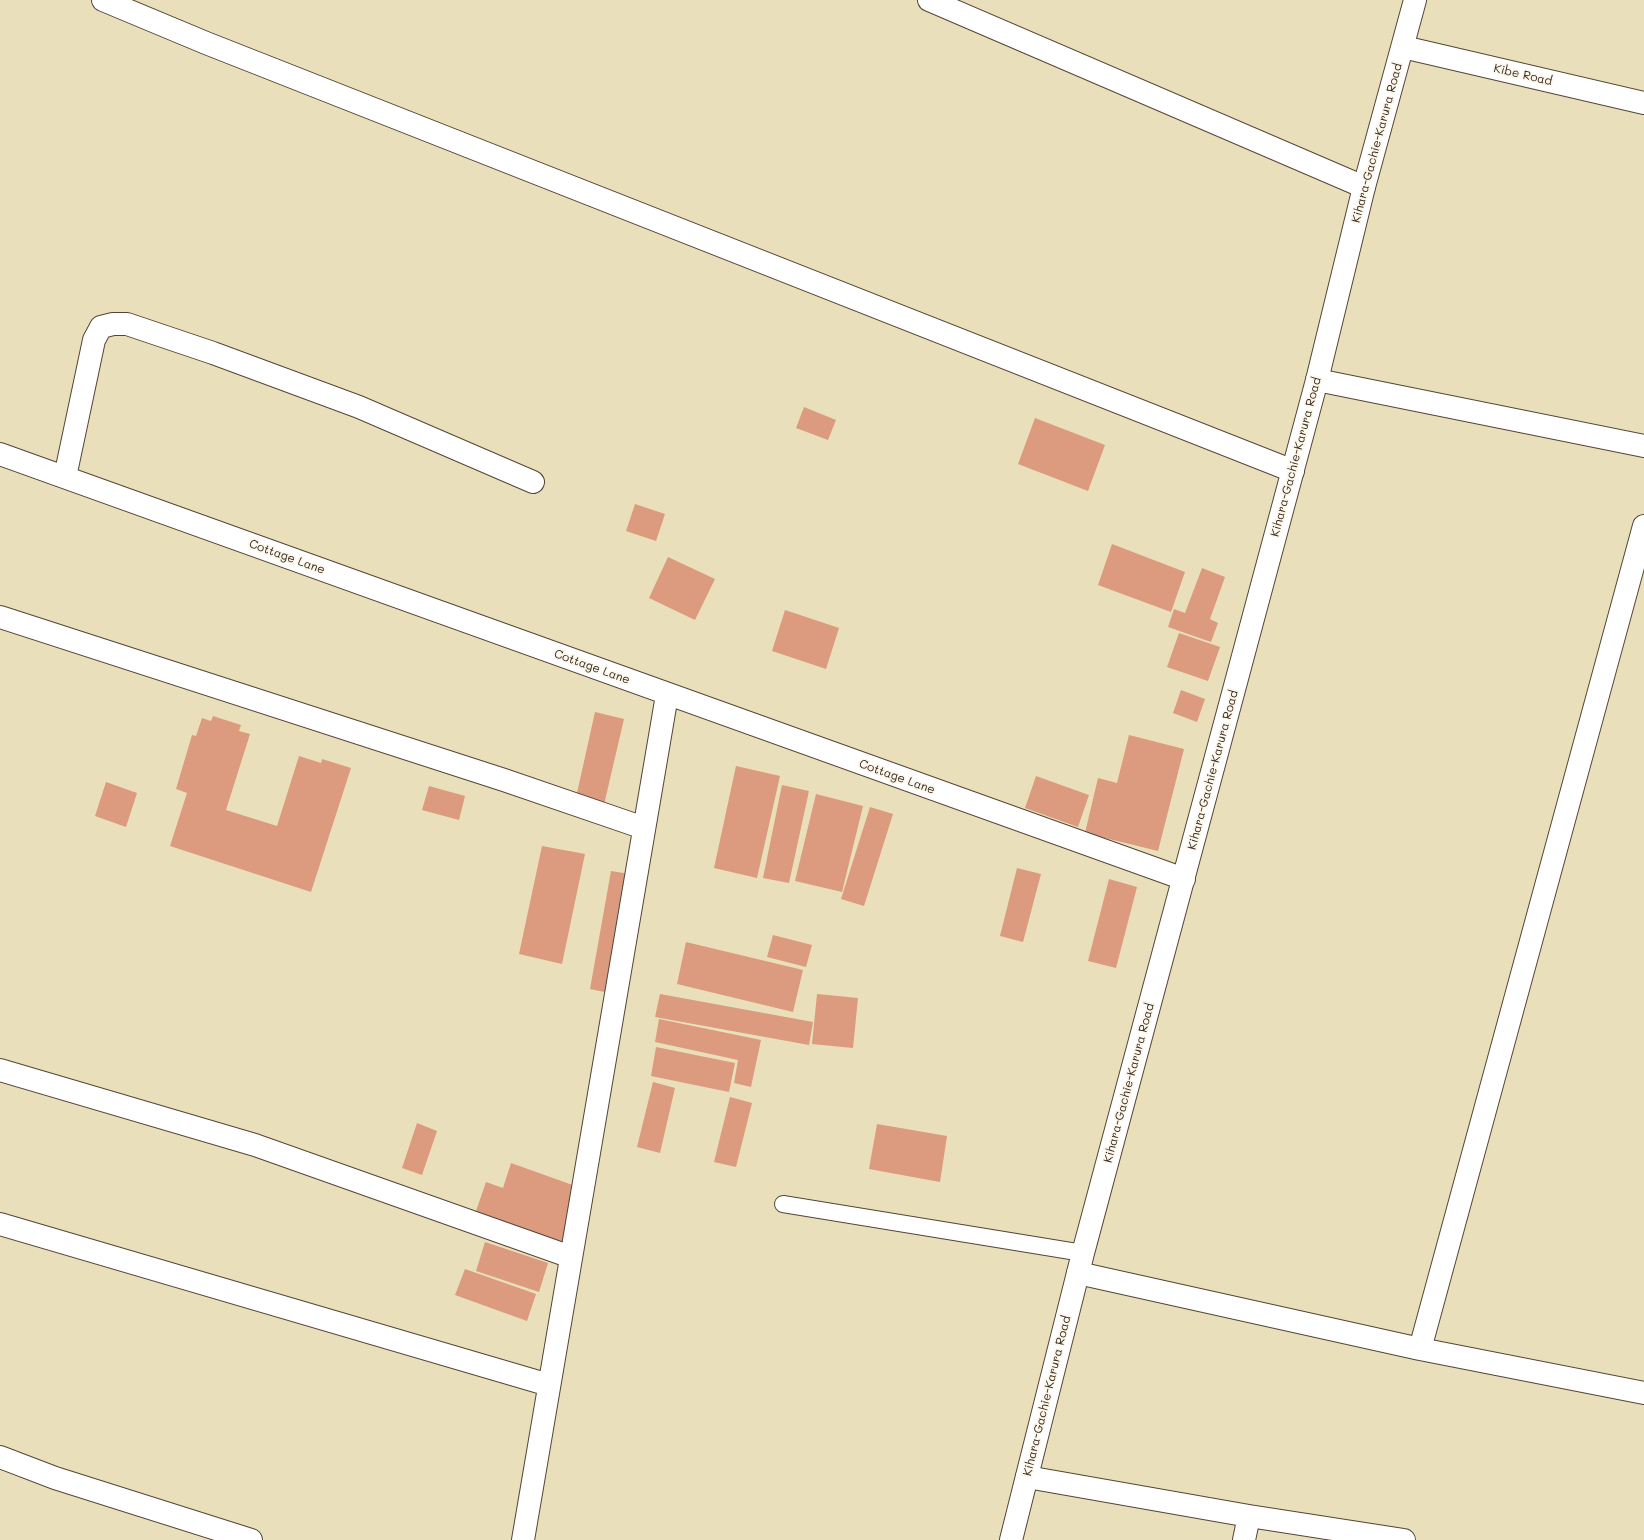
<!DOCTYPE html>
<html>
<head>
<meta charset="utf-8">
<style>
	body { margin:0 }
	canvas { display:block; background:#eadfbb }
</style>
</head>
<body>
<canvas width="1644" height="1540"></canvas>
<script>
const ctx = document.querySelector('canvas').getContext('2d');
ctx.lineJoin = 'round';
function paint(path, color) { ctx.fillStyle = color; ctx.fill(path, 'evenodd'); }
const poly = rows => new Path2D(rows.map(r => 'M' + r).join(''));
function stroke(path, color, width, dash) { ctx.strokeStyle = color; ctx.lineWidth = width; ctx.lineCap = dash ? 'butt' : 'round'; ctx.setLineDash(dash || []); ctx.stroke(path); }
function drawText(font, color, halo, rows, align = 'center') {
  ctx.font = font + ' Mali,sans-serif'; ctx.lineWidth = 3.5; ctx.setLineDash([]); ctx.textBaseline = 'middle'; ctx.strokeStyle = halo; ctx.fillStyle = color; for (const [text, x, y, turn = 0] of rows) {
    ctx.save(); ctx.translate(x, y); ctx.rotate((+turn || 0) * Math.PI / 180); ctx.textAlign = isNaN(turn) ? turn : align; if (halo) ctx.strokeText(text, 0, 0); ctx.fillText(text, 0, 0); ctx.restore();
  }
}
paint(poly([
	[804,407,836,420,828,440,796,428],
	[1035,418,1105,445,1088,491,1018,464],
	[635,504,665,514,656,541,626,531],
	[1112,544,1185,572,1171,612,1098,585],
	[668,557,715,579,695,620,649,598],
	[1202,568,1225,577,1210,619,1218,623,1211,642,1168,627,1174,609,1185,613],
	[785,610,839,628,826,669,772,651],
	[1179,633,1220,647,1208,681,1167,667],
	[1181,690,1205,699,1197,722,1173,713],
	[595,712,624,719,603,809,575,802],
	[213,716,241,725,239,731,250,734,226,810,277,826,299,756,321,763,322,759,351,768,311,892,170,846,187,793,176,789,192,735,196,736,202,718,211,721],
	[1129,735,1184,749,1158,851,1085,833,1098,778,1117,783],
	[736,766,780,776,757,878,714,868],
	[1036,776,1089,795,1078,827,1025,808],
	[106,782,137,793,126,827,95,816],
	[782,785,809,791,789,883,763,878],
	[429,786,465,796,459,820,422,810],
	[816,794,863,806,842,892,795,881],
	[870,807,893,814,864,906,841,899],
	[542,846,585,854,562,964,519,954],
	[1017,868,1041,874,1023,942,1000,936],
	[611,871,636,875,614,994,590,989],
	[1109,879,1137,887,1116,968,1088,961],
	[773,935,812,945,806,967,767,957],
	[686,942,803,970,793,1012,677,984],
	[660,994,813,1022,809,1045,655,1017],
	[817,994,858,998,853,1048,812,1044],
	[659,1019,761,1040,751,1087,734,1083,738,1060,655,1042],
	[656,1047,735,1063,729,1092,651,1076],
	[653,1082,675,1088,660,1153,637,1147],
	[730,1097,752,1103,736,1167,714,1162],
	[417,1123,437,1131,422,1175,402,1168],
	[877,1124,947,1136,940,1182,869,1169],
	[511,1163,581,1188,562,1243,476,1211,486,1182,503,1188],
	[485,1242,548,1263,539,1292,476,1271],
	[465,1269,536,1294,527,1321,455,1295]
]), '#dc9a7e');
const lane = poly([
	[783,1204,1083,1253]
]);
const street = poly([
	[103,0,206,43,1293,471],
	[929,0,1364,187],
	[1403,47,1644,103],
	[1317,380,1644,446],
	[0,454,1184,879],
	[65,477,94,340,101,327,113,324,127,324,213,353,359,407,533,482],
	[0,617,504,780,644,828],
	[0,1070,255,1145,571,1257],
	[0,1224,549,1385],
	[1078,1273,1420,1349,1644,1393],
	[1420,1349,1644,526],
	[0,1457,55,1478,251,1540],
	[1027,1477,1249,1516,1404,1540],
	[523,1540,667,695],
	[1244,1540,1249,1516]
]);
const secondary = poly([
	[1011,1540,1083,1253,1317,380,1364,187,1415,0]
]);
stroke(lane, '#554536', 18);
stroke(street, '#554536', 24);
stroke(secondary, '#554536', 24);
stroke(lane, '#fff', 16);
stroke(street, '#fff', 22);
stroke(secondary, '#fff', 22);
drawText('12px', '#3b2a1e', '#fbf7ec', [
	["Kibe Road",1523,75,13],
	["Kihara-Gachie-Karura Road",1377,143,-75],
	["Kihara-Gachie-Karura Road",1296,457,-75],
	["Cottage Lane",287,557,20],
	["Cottage Lane",592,667,20],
	["Kihara-Gachie-Karura Road",1213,770,-75],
	["Cottage Lane",897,777,20],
	["Kihara-Gachie-Karura Road",1129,1083,-75],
	["Kihara-Gachie-Karura Road",1047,1396,-76]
]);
</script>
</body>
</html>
